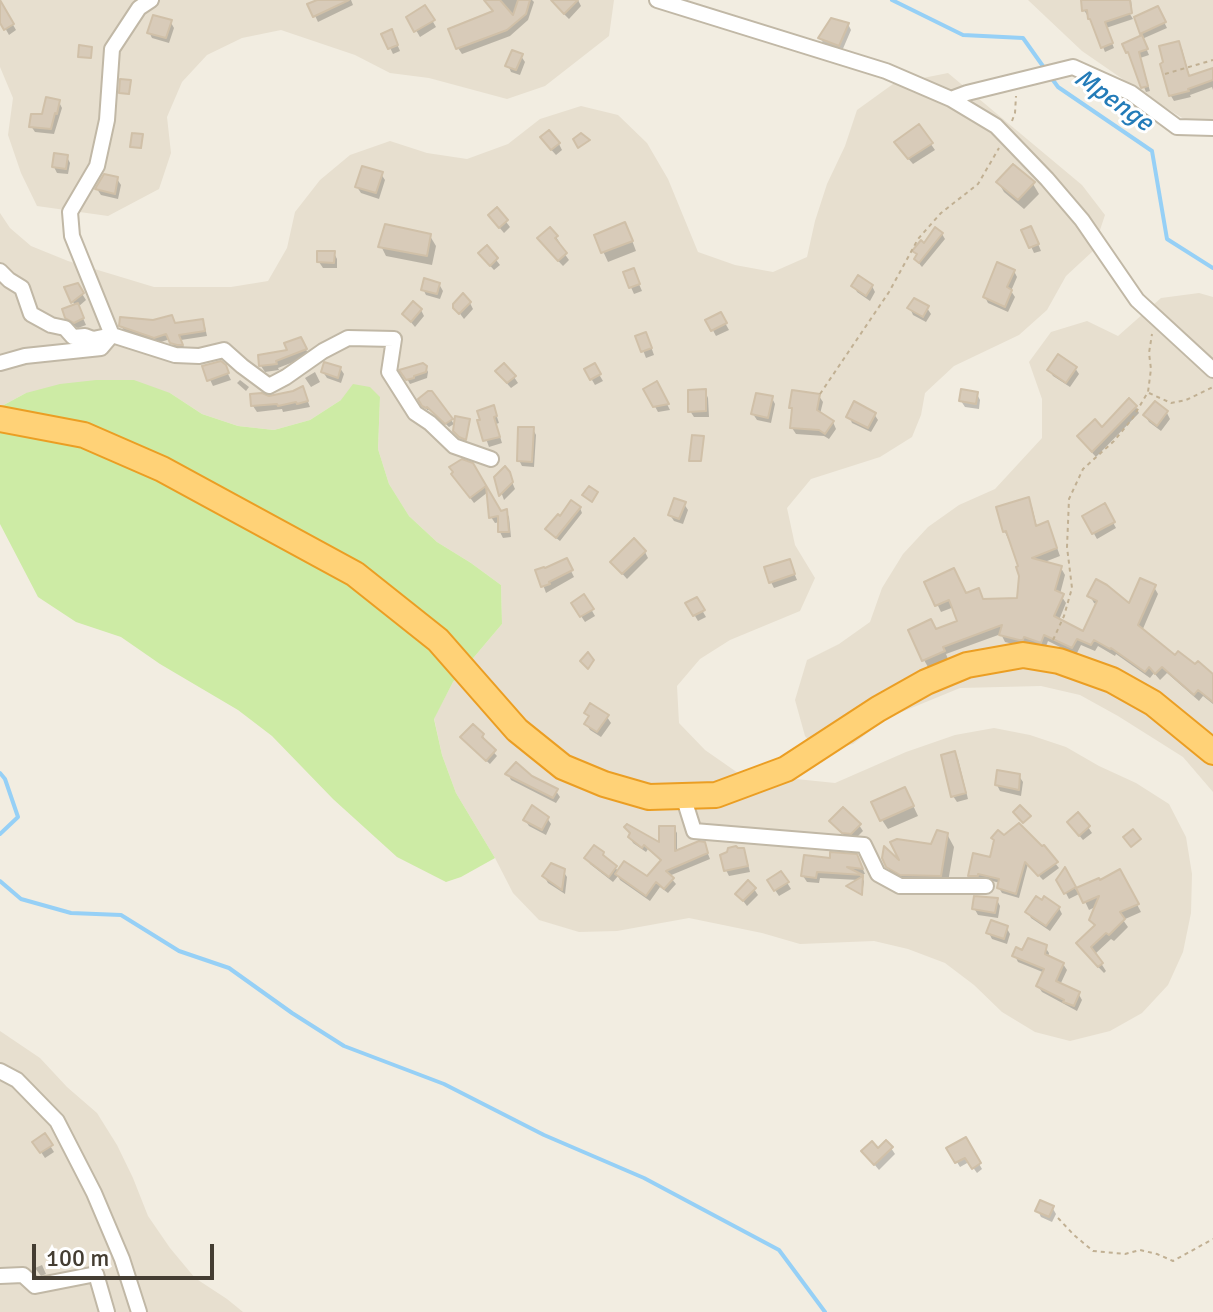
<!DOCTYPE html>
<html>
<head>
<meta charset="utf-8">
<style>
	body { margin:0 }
	#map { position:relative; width:1213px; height:1312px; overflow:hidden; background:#f2ede1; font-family:Signika,sans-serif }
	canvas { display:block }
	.scale { position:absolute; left:32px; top:1244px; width:182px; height:36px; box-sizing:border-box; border:4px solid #443d32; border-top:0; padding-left:10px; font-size:24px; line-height:28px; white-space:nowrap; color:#443d32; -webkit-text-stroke:6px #fff; paint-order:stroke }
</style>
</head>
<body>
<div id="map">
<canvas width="1213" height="1312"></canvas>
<div class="scale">100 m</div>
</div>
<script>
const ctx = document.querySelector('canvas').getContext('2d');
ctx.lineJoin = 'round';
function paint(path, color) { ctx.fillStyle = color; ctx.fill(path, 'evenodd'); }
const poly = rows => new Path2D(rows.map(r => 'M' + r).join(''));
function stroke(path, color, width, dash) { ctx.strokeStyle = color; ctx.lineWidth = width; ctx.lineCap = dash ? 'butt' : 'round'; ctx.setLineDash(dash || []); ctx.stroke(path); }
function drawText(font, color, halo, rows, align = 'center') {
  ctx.font = font + ' Signika,sans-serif'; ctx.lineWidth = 6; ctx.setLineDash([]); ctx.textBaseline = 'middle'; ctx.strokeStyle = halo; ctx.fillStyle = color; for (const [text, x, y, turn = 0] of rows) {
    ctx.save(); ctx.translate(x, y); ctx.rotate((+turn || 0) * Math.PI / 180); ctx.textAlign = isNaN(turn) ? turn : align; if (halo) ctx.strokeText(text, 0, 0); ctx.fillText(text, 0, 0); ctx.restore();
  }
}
paint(poly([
	[0,0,614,0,609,36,545,86,507,99,429,78,390,73,355,55,281,30,242,38,207,55,182,82,167,117,171,153,159,189,108,216,37,206,21,173,8,135,13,98,0,67],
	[1028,0,1213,0,1213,137,1150,98,1082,51],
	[948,73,1082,185,1105,215,1093,251,1066,276,1047,310,1019,335,954,366,925,393,921,415,912,437,880,457,811,479,787,508,795,545,815,578,800,611,730,640,700,659,677,686,679,723,705,750,738,773,835,783,906,752,955,735,994,728,1030,735,1066,747,1099,766,1136,783,1169,804,1186,837,1192,874,1191,913,1183,952,1168,985,1142,1013,1110,1031,1070,1041,1035,1032,1002,1012,974,985,945,963,908,949,874,941,800,944,762,933,689,918,617,931,579,932,539,920,513,893,495,858,456,793,442,755,434,718,453,682,502,624,501,585,471,563,437,542,409,516,389,484,378,449,380,397,341,400,310,420,274,430,238,426,202,414,170,393,26,393,0,407,0,213,10,228,31,246,68,261,154,287,231,287,268,281,287,248,295,212,320,180,350,155,390,141,427,153,467,159,508,144,540,119,581,106,618,115,647,143,668,179,698,252,735,265,773,272,807,257,815,221,827,184,845,146,857,110,893,84],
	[1199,293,1213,297,1213,792,1183,757,1118,716,1080,695,1041,686,960,688,887,718,853,744,819,752,805,736,795,700,807,660,839,644,870,622,882,588,903,554,928,527,959,505,995,489,1042,438,1042,399,1029,362,1051,332,1087,321,1118,336,1161,298],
	[0,1031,40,1058,67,1087,97,1113,117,1145,133,1178,148,1216,170,1248,195,1278,227,1299,243,1312,0,1312]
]), '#e7dfcf');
paint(poly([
	[96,380,134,380,170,393,202,414,238,426,274,430,310,420,341,400,353,384,370,387,380,397,378,449,389,484,409,516,437,542,471,563,501,585,502,624,453,682,434,719,442,755,456,793,495,858,461,877,446,882,397,857,333,799,272,736,238,710,160,664,121,637,76,622,38,597,0,524,0,407,26,393,60,384]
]), '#cdeba5');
paint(poly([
	[321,0,351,0,353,5,318,22,310,5],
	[485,0,532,0,534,2,528,20,510,36,462,54,458,48,495,12],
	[556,0,578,0,581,6,569,19,558,8,555,2],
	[1092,0,1131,0,1132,9,1129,4,1125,6,1133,19,1106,28,1114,48,1105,52,1090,15,1087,15,1084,10],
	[425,8,436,27,420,37,409,18],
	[1157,8,1167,28,1142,39,1149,55,1140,58,1150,91,1146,92,1132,57,1125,45,1143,37,1137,19],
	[4,9,16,30,9,35,0,19,0,11],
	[170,21,174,28,169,43,152,38,149,32],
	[848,24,851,30,842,51,824,44,820,38],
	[384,35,394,37,400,51,393,54],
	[1178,43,1182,49,1190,78,1213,69,1213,90,1212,87,1190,95,1191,97,1174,101,1171,96,1163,65],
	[521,56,525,62,520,75,511,72,508,65],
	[59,102,62,108,54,134,35,132,31,126],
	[919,127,935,150,913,164,900,149],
	[546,144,559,144,562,150,556,155],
	[67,157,70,163,68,174,57,173,54,167],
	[1013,167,1033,184,1039,194,1024,209,1004,192,998,182],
	[381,174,385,180,379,199,361,193,357,187],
	[117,179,121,185,118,199,101,195,97,189],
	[497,210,510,227,504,233,494,221],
	[1024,231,1034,234,1041,251,1034,253],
	[942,234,945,239,922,267,916,260,918,256,915,251,925,246],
	[630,235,636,251,608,262,596,236],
	[430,236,436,246,432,265,386,256,381,246],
	[556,237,560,243,558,245,569,260,563,266,543,245],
	[487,248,500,265,494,270,484,259],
	[334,253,337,259,337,268,323,268,319,262],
	[1014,271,1017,277,1011,291,1015,297,1008,312,988,303,985,297],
	[625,274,636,277,642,291,634,294],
	[439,284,443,291,440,299,426,295,423,289],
	[77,286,86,300,78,307,86,325,78,328,70,324,66,317,75,306,67,289],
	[854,286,872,286,875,292,870,301,857,292],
	[470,303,473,309,464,319,455,307],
	[910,308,927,308,931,314,926,322,913,315],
	[421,310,424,316,415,327,405,315],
	[720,314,729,330,716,336,708,321],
	[202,321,205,327,207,336,181,340,185,350,175,348,170,339,158,343,124,331,121,325,175,325],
	[638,337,649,341,654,355,646,358],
	[304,345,309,356,278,368,279,370,265,372,261,366],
	[224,366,231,380,213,386,204,367],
	[425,366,428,372,427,378,410,384,402,370],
	[594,366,603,381,595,385,586,370],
	[340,368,344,374,341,383,327,378,323,372],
	[1075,368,1079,374,1070,387,1053,376,1049,370],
	[315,372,320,382,311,387,305,378],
	[501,377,514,377,518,383,511,388],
	[240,380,249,387,246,391,237,383],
	[657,384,670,410,658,412,646,390],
	[303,389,310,407,283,412,282,409,257,412,253,406,269,398],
	[705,391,708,398,709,417,694,417,690,411],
	[431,393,451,420,454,424,449,427,431,410,427,410,421,400],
	[977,394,980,400,979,409,965,407,961,401],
	[819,396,823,402,820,414,833,422,836,429,829,439,824,436,796,434,792,428,793,412,791,408],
	[772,398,775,404,771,423,757,420,753,414],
	[1155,403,1167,413,1170,419,1161,431,1149,422,1145,416],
	[1136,407,1139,413,1096,457,1083,443,1079,437,1102,430],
	[496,414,499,423,496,424,502,443,489,447,480,422],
	[874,414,878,420,871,432,852,423,849,416],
	[533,429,536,435,534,467,522,466,519,460],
	[471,465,488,492,474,503,457,480],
	[508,473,515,489,504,500,496,478],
	[1028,500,1032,507,1037,527,1051,531,1060,556,1042,563,1061,568,1065,575,1060,594,1066,603,1059,620,1084,633,1098,605,1094,603,1090,596,1130,606,1154,587,1158,594,1142,631,1175,658,1213,679,1213,704,1203,696,1199,701,1167,673,1160,680,1154,673,1150,678,1116,654,1115,656,1098,646,1095,651,1081,645,1076,655,1048,641,1045,649,1028,644,1027,647,1024,647,1005,642,1001,634,946,654,948,659,928,667,924,660,936,631,960,622,954,607,941,612,927,583,983,601,1019,600,1021,568,1005,532,999,508],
	[684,504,688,510,683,524,674,521,670,515],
	[1104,506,1116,528,1097,539,1084,516],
	[580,508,582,513,560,541,551,534,548,529,561,519],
	[506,511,509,517,511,537,503,538,500,532,500,522,495,523,491,517],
	[645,552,648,558,627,579,612,562],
	[566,561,574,577,546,593,538,571],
	[789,561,797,580,774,588,771,582],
	[584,597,595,616,585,622,573,604],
	[696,600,706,617,698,621,688,604],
	[586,713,607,717,611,723,601,737,590,730,586,724,590,719],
	[473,727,483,736,486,741,484,742,497,756,490,764,465,742,463,737],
	[954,753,958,759,968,799,957,802,953,796],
	[508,774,531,778,556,791,560,797,556,803,511,780],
	[1019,776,1023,782,1021,796,1000,791,997,785],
	[910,799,918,816,888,829,882,820],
	[547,818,551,824,546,835,529,826,525,820],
	[832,821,859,825,863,831,855,839,848,839,835,827],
	[627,827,661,846,674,828,677,833,677,853,704,844,710,859,669,876,676,884,668,893,660,887,650,901,620,880,618,876,613,882,590,864,587,858,603,854,619,872,648,879,662,862,648,849,646,852,633,843,630,837,631,835],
	[1088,827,1092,833,1083,840,1073,828],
	[947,834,954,847,947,888,895,880,887,866,905,868],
	[1043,848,1059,868,1043,880,1028,864,1019,898,1002,893,999,888,1000,883,981,878,980,881,973,881,970,876,991,859],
	[743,850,746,856,750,872,729,876,726,870],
	[805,857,860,863,865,874,859,874,864,881,862,895,848,887,859,880,820,878,819,883,807,882,803,876],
	[563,871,567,877,565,894,548,883,544,876],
	[1065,871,1076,890,1099,880,1100,882,1120,872,1141,912,1123,920,1128,927,1114,941,1111,939,1095,954,1106,971,1104,973,1082,950,1078,943,1095,927,1091,920,1097,906,1089,910,1081,893,1069,899,1059,880],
	[781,873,791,889,779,896,769,881],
	[754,889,758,895,747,906,738,894],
	[997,900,1000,906,998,918,978,915,974,908],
	[1059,908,1062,914,1050,931,1031,918,1028,912],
	[1006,927,1010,934,1007,944,992,939,989,933],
	[1045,947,1049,953,1048,958,1063,964,1067,970,1060,985,1078,993,1082,1000,1077,1011,1042,992,1038,986,1045,973,1018,962,1015,956],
	[44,1136,54,1152,45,1158,35,1143],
	[965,1139,982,1169,977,1173,969,1162,960,1167,949,1149],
	[891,1148,895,1154,879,1170,864,1152],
	[1052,1207,1056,1214,1052,1222,1041,1217,1038,1211],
	[42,1265,46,1274,41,1276,35,1268]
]), '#0003');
stroke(poly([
	[892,0,963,35,1023,38,1045,69],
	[1050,76,1058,87,1152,151,1167,239,1213,268],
	[0,773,5,779,18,817,0,834],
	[0,881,21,899,71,913,121,915,179,951,229,968,292,1013,344,1046,444,1084,544,1135,644,1178,779,1250,825,1312]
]), '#96d0f6', 4);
const building = poly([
	[0,0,14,24,4,30,0,23,0,0],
	[317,0,349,0,313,17,307,4,317,0],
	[484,0,500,0,513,15,518,0,530,0,526,14,507,30,456,49,448,29,493,11,484,0],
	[551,0,578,0,564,14,551,0],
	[1081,0,1130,0,1132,13,1105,22,1113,43,1101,48,1090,19,1088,19,1087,10,1082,11,1081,0],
	[425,5,435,20,414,32,406,17,425,5],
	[1158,6,1166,22,1140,34,1134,17,1158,6],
	[153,15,172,20,166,38,147,33,153,15],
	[831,18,849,23,839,46,818,38,831,18],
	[392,29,398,45,388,49,381,34,392,29],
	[1142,35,1148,49,1139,52,1148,86,1141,88,1128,52,1126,53,1122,44,1142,35],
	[1179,41,1189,76,1213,68,1213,80,1188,89,1189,91,1169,96,1160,64,1163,62,1159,46,1179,41],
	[79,45,92,47,91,58,78,57,79,45],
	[512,50,523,54,516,70,505,66,512,50],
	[120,79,131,80,129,94,119,93,120,79],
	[46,97,60,100,57,114,55,113,51,129,29,127,31,114,42,114,46,97],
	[919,124,933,143,908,159,894,142,919,124],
	[549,130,560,143,551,150,540,137,549,130],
	[132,133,143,134,141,148,130,147,132,133],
	[581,133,590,140,578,148,573,139,581,133],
	[54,153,68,155,66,169,52,167,54,153],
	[1013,164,1035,182,1018,200,996,182,1013,164],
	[362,166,383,172,376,193,355,187,362,166],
	[104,174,118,177,115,194,95,189,104,174],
	[497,207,508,220,499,228,488,215,497,207],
	[625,222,633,241,601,253,594,235,625,222],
	[385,224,431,234,427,256,378,247,385,224],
	[1031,226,1039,244,1029,248,1021,230,1031,226],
	[550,227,558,236,555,238,567,253,558,261,537,238,550,227],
	[935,227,943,233,919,263,914,259,917,254,912,251,921,240,924,243,935,227],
	[487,245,498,258,490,266,478,253,487,245],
	[317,251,335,251,334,263,317,262,317,251],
	[997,262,1015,270,1007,287,1012,290,1005,307,983,297,997,262],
	[634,268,640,284,629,288,623,272,634,268],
	[858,275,873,285,866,296,851,286,858,275],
	[424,278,440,283,437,294,421,290,424,278],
	[78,283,84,293,71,303,64,287,78,283],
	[463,293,471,302,459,314,453,308,453,304,463,293],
	[914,298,929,306,923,317,907,308,914,298],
	[413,301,422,309,411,322,402,314,413,301],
	[78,303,84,318,74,323,65,318,62,309,78,303],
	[721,312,727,323,711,331,705,320,721,312],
	[172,315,175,323,203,319,205,331,179,335,183,345,177,345,170,343,166,334,154,338,119,326,120,317,153,320,172,315],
	[646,332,652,348,641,352,635,336,646,332],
	[301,337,307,349,276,361,277,364,259,366,258,355,287,350,284,343,301,337],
	[1058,354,1077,367,1066,383,1047,370,1058,354],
	[221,361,226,365,229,373,207,381,202,366,221,361],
	[324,362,341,367,338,378,321,372,324,362],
	[423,363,427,366,426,372,414,376,414,378,406,380,399,370,423,363],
	[504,363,516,376,507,383,495,371,504,363],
	[595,363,601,374,590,380,584,369,595,363],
	[657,381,669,404,653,407,643,389,657,381],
	[303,386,308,401,297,404,296,402,278,406,277,404,251,406,250,394,262,393,269,396,293,391,303,386],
	[706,389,706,411,688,412,688,390,706,389],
	[961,389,978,392,976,404,959,401,961,389],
	[792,390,820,394,817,410,834,421,825,434,819,430,790,428,792,408,789,408,792,390],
	[428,391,432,391,453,419,445,424,427,407,426,408,422,406,418,399,428,391],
	[756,393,773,396,768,418,751,414,756,393],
	[1129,398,1137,406,1092,452,1077,436,1095,419,1102,427,1129,398],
	[854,401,876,413,868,428,846,417,854,401],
	[1155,401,1168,411,1157,426,1143,415,1155,401],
	[494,405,497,416,494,417,500,437,483,441,477,420,480,420,477,411,494,405],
	[455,416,470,419,466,440,459,437,453,431,455,416],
	[518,427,534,427,532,462,517,461,518,427],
	[692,435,704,436,701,461,689,461,692,435],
	[462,459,473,463,501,511,507,509,509,532,498,532,498,516,489,518,486,486,470,498,451,474,453,472,449,467,462,459],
	[505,466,510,472,513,482,499,496,494,477,505,466],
	[589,486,598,492,592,502,582,495,589,486],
	[1029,497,1036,526,1048,521,1057,548,1032,558,1062,566,1055,590,1064,594,1054,616,1083,631,1097,601,1087,596,1096,579,1107,585,1129,603,1140,578,1156,585,1138,625,1175,655,1178,651,1195,664,1198,661,1213,674,1213,702,1198,690,1194,695,1162,667,1155,674,1149,667,1145,672,1111,648,1110,649,1094,640,1091,645,1077,639,1072,648,1044,635,1041,643,1024,637,1023,640,1019,640,999,635,1002,625,943,647,945,651,922,661,908,630,931,619,936,629,957,621,949,600,935,606,924,582,954,568,966,593,979,588,983,599,1017,598,1019,576,1016,567,1018,566,1006,531,1003,532,996,507,1029,497],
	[674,498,686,502,679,519,668,515,674,498],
	[571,500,581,507,556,538,545,529,558,514,560,516,571,500],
	[1105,503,1115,522,1092,534,1082,516,1105,503],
	[634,538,646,551,622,574,610,562,634,538],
	[567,558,573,570,549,582,550,584,541,587,535,570,544,567,545,568,567,558],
	[790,559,795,574,769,583,764,567,790,559],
	[584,594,594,609,580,617,571,603,584,594],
	[697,597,705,610,693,616,685,603,697,597],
	[588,652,594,660,588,669,580,661,588,652],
	[590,703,609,715,597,732,584,724,589,716,584,713,590,703],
	[473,724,484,734,482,737,496,750,486,761,460,737,473,724],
	[955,751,966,793,951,797,941,755,955,751],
	[516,762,532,776,558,789,553,798,505,774,516,762],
	[997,770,1020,774,1019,790,995,785,997,770],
	[905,787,914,806,880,821,871,802,905,787],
	[532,805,549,817,542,830,523,820,532,805],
	[1020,805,1031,816,1023,823,1013,812,1020,805],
	[843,807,861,824,851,834,842,833,829,821,843,807],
	[1078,812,1090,826,1079,836,1067,822,1078,812],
	[1019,823,1042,846,1044,845,1058,862,1038,876,1025,862,1016,894,997,888,999,879,978,874,978,876,968,876,973,853,990,857,994,840,991,838,998,830,1004,835,1019,823],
	[627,824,659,842,659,826,675,826,675,851,699,841,705,842,708,853,666,871,674,878,664,889,656,882,646,896,615,874,624,861,647,876,661,860,644,845,642,848,628,837,630,833,624,827,627,824],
	[1133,829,1141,839,1131,847,1123,837,1133,829],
	[937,830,948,833,941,876,900,875,886,867,882,858,884,846,899,860,890,842,897,839,931,844,937,830],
	[594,845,604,852,603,855,617,866,609,877,584,858,594,845],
	[736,846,738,848,744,848,748,866,724,871,720,855,727,852,728,848,736,846],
	[830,852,857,854,863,869,847,867,863,875,817,872,816,878,801,876,804,855,830,858,830,852],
	[551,863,565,869,562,890,542,876,551,863],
	[1065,867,1076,887,1064,894,1056,880,1065,867],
	[1120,869,1139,904,1120,912,1125,919,1109,935,1106,933,1091,947,1103,963,1098,967,1076,943,1095,925,1089,920,1099,896,1083,903,1076,888,1099,878,1100,880,1120,869],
	[781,871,789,882,774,891,767,880,781,871],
	[863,876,862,895,846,886,863,876],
	[748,880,756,888,743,901,735,894,748,880],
	[974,896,998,898,995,913,972,909,974,896],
	[1036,896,1042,900,1044,896,1060,907,1046,926,1025,912,1036,896],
	[991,920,1008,926,1004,939,986,933,991,920],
	[1028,938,1047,945,1045,954,1064,963,1056,981,1080,992,1074,1006,1063,1002,1064,1000,1036,986,1044,969,1012,956,1016,947,1022,950,1028,938],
	[45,1133,53,1145,40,1153,32,1142,45,1133],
	[966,1137,981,1163,972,1169,965,1158,955,1163,946,1148,966,1137],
	[886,1140,893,1147,874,1165,861,1151,872,1141,878,1148,886,1140],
	[1040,1200,1054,1206,1049,1217,1035,1211,1040,1200]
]);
paint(building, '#d8cbb9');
stroke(building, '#d0c0a8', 2);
const minor = poly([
	[657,0,886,71,951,99,996,126,1047,179,1082,220,1137,300,1213,370],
	[951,99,967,93,1073,67,1131,93,1177,127,1213,128],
	[0,271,9,280,22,288,31,314,51,325,65,328,73,337,85,336,93,339,112,335,175,355,199,356,224,350,242,366,269,386,286,377,323,351,348,338,394,339,389,372,415,413,430,423,454,446,491,459],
	[0,363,25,356,101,348,112,335,72,236,70,212,97,166,107,120,112,49,139,8,151,0],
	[683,796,694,831,864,845,878,874,900,886,986,886],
	[0,1071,17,1080,57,1121,94,1193,122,1259,139,1312],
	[0,1276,23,1275,35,1286,96,1274,107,1312]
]);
const trunk = poly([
	[0,419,84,435,162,469,355,574,438,640,517,730,563,767,604,784,649,797,716,795,786,769,878,709,926,682,967,665,1023,655,1059,661,1112,680,1153,703,1213,752]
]);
stroke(minor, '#c1b8a6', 18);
stroke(trunk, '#eb9e23', 28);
stroke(poly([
	[1165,74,1213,60],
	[1012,121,1015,113,1016,96],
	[1149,393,1171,403,1186,400,1213,387],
	[820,394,889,292,918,239,941,213,978,184,999,148],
	[1053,640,1064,616,1072,588,1067,547,1069,499,1083,469,1114,441,1132,419,1148,392,1151,369,1149,353,1152,334],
	[1058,1218,1074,1235,1093,1251,1125,1254,1140,1250,1157,1254,1173,1261,1213,1239]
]), '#c1b093', 2, [4, 4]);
stroke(minor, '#fff', 14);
stroke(trunk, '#ffd277', 24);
drawText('italic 26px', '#237bb8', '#fff', [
	["Mpenge",1113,101,35]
]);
</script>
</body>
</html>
